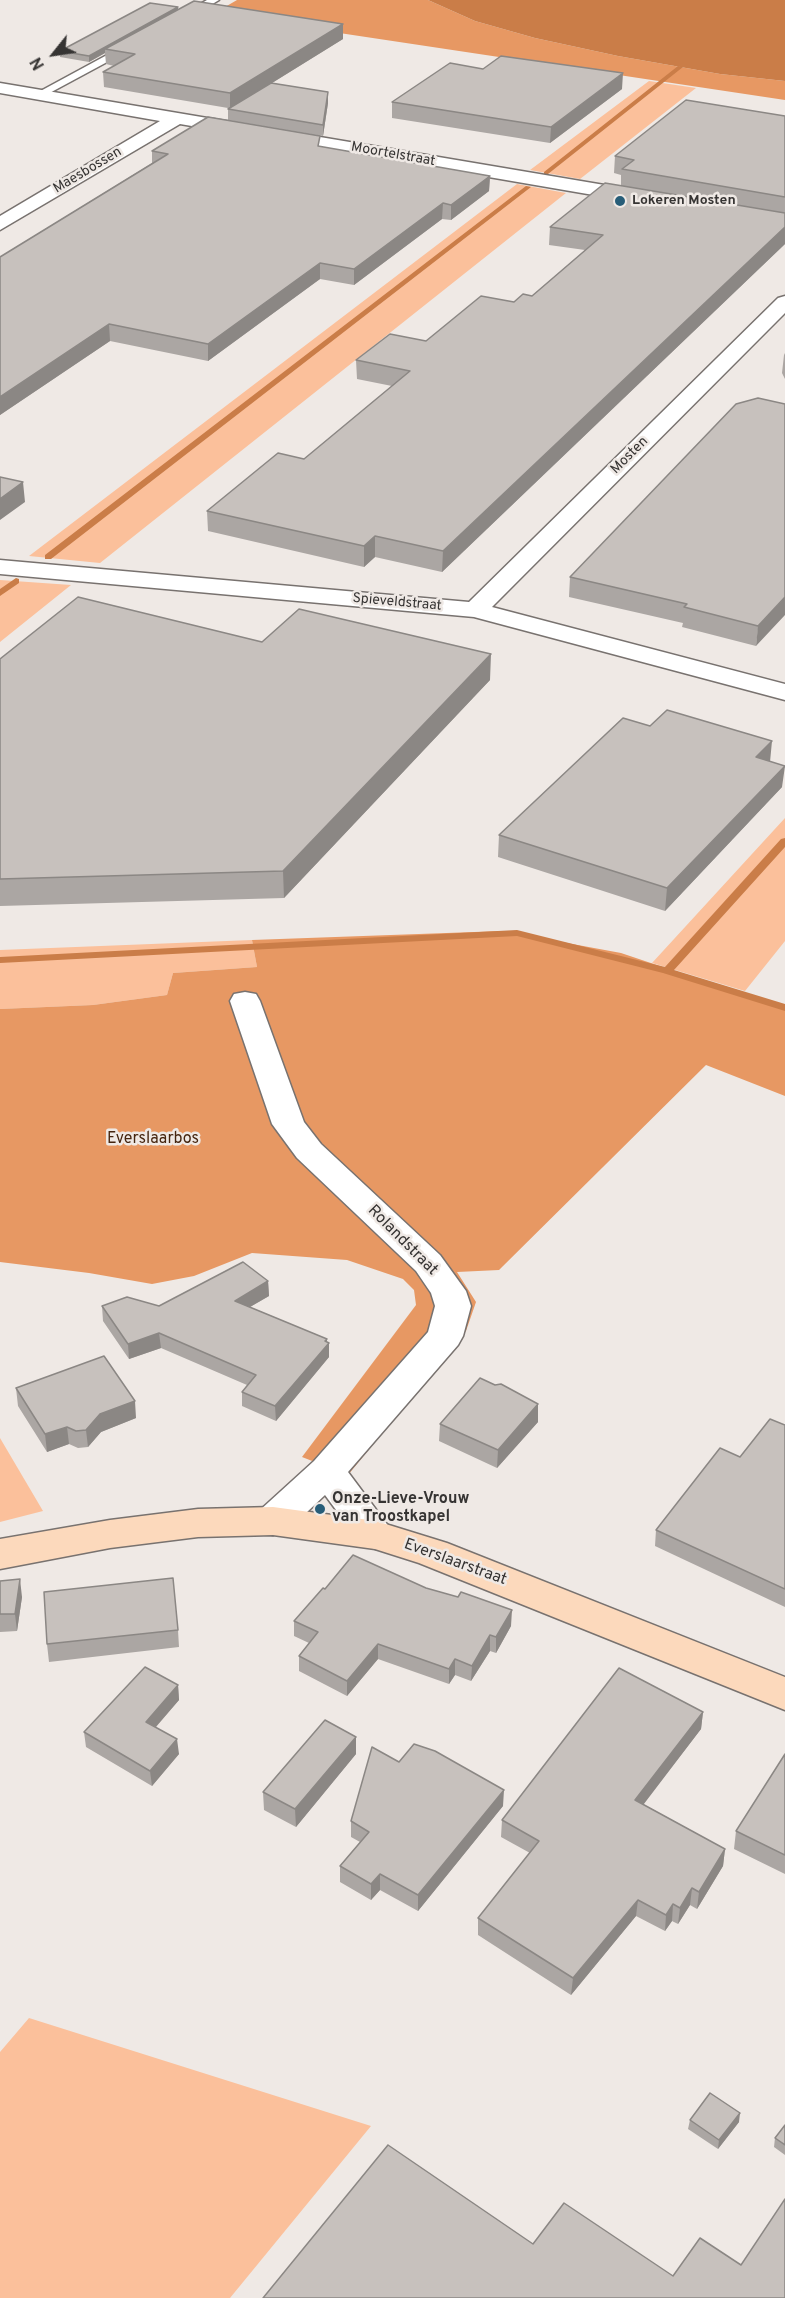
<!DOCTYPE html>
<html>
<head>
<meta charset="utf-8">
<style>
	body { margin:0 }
	#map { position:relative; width:785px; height:2298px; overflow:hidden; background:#efe9e5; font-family:Overpass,sans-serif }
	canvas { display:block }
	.north { position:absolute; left:24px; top:24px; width:60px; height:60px; -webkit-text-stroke:4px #efe9e5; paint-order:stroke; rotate:240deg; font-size:16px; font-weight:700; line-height:24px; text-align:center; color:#363433 }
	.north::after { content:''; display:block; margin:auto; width:21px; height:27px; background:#363433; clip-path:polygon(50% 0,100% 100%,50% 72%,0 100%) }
</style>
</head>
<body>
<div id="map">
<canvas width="785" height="2298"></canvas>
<div class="north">N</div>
</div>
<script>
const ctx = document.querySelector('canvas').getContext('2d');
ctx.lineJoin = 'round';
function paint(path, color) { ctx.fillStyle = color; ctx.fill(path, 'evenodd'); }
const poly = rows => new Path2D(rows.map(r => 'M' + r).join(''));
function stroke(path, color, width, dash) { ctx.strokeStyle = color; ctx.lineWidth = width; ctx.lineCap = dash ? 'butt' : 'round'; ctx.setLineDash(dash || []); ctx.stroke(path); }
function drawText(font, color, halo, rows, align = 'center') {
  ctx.font = font + ' Overpass,sans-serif'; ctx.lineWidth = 5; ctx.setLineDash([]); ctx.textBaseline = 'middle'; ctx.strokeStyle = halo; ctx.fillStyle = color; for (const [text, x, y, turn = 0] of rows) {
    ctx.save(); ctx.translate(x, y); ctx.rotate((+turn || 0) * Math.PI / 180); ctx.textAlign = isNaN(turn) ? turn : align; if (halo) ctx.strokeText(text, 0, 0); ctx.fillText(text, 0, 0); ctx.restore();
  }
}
paint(poly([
	[649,81,696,88,580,179,530,170],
	[517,184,566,193,100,563,29,556],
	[0,580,71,585,0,642],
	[785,818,785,941,745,991,652,963],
	[252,940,257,967,173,973,167,995,93,1005,0,1009,0,950],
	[0,1438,43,1511,0,1522],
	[29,2018,371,2126,230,2298,0,2298,0,2052]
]), '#fbc09b');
paint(poly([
	[237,0,428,0,475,21,535,38,618,56,720,74,785,81,785,100,213,14],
	[502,931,621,953,785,1008,785,1096,706,1065,499,1270,457,1272,476,1302,466,1331,348,1475,302,1457,416,1305,414,1290,403,1279,347,1260,252,1253,194,1276,152,1284,89,1273,0,1262,0,1009,93,1005,167,995,173,973,257,967,252,940]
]), '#e79863');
paint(poly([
	[428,0,785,0,785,81,720,74,618,56,535,38,475,21]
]), '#ca7d48');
paint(poly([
	[678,66,683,67,548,174,544,174,544,172,678,66],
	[526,186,531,187,51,559,45,559,45,555,526,186],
	[16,578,19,579,19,583,0,596,0,589,16,578],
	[785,838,785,847,674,970,785,1004,785,1011,663,973,517,936,0,963,0,957,517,930,665,967,781,839,785,838]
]), '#ca7d48');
const lane = poly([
	[207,0,219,0,189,18,180,16,207,0],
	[131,42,135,43,135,47,44,96,35,94,131,42]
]);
const street = poly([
	[0,83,640,191,649,197,640,203,180,124,0,230,0,216,160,121,0,93,0,83],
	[785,296,785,313,492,607,785,684,785,700,474,617,0,574,0,560,469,602,778,298,785,296],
	[245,992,256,994,260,1001,304,1122,321,1144,440,1255,466,1291,471,1306,463,1336,458,1345,348,1472,395,1535,390,1545,376,1549,362,1545,325,1495,287,1531,273,1535,259,1531,254,1521,259,1511,314,1461,428,1332,435,1306,431,1293,416,1271,297,1158,272,1124,230,1001,234,994,245,992]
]);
const secondary = poly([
	[273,1507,376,1521,447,1543,785,1677,785,1710,419,1563,375,1549,273,1535,198,1537,110,1548,0,1569,0,1539,110,1520,198,1509,273,1507]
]);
stroke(lane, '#78726f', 3);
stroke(street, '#78726f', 3);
stroke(secondary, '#78726f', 3);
paint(lane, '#fff');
paint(street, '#fff');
paint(secondary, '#fcd9bc');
paint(poly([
	[178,9,343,39,272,83,328,92,328,103,323,136,228,120,228,108,104,87,103,72,114,66,106,64,105,53,89,62,60,57,60,51],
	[622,89,550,143,392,118,392,102],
	[785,116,785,244,442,572,375,557,364,567,208,531,207,511,304,459,392,386,357,379,356,360,426,341,514,302,532,296,585,250,549,245,550,227,621,185,621,175,614,173,615,156],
	[320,147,490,176,489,191,451,220,442,219,354,285,320,279,208,361,110,341,0,415,0,257,152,163,152,151],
	[785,353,785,379,782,373,784,355],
	[785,404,756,646,682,627,683,623,569,597,570,577],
	[262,642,490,680,284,898,0,906,0,659],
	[770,761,782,787,665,911,498,857,499,835],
	[268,1281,269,1296,250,1307,327,1339,327,1342,329,1343,329,1357,276,1421,242,1406,242,1392,247,1385,161,1348,129,1359,103,1321,102,1306,159,1306],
	[495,1385,538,1422,497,1468,439,1441,440,1424],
	[16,1388,136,1418,101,1432,88,1447,78,1448,69,1444,47,1452,18,1406],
	[785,1425,785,1607,655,1546,656,1530,740,1457],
	[0,1581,22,1597,17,1631,0,1632],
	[325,1589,511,1626,496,1653,490,1651,471,1681,455,1675,449,1684,378,1659,347,1696,299,1671,299,1656,309,1643,294,1636,294,1621],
	[178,1630,179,1647,49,1662,47,1644],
	[178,1685,179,1700,156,1727,179,1754,152,1786,86,1747,84,1732],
	[703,1712,701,1729,643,1804,725,1849,723,1866,697,1909,690,1905,678,1924,672,1921,665,1931,636,1916,571,1995,478,1935,478,1918,530,1853,501,1837,502,1820],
	[356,1737,356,1754,296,1827,264,1810,263,1792],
	[785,1754,785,1874,734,1849,736,1831],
	[399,1762,503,1806,418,1911,380,1890,371,1900,340,1882,340,1866,360,1842,351,1837,351,1821],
	[690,2120,739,2122,718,2149,688,2129],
	[785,2125,785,2155,774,2147,775,2138]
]), '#aba6a3');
paint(poly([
	[178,7,178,13,105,49,105,53,89,62,89,56],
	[343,24,343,39,230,109,230,93],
	[623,73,622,89,550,143,551,127],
	[328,92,328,103,323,136,323,125],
	[490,176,489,191,451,220,451,205],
	[443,203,442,219,354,285,354,269],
	[785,227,785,244,442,572,443,551],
	[320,263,320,279,208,361,208,344],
	[109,324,110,341,0,415,0,397],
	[23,482,25,502,0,520,0,499],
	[375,536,375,557,364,567,364,546],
	[785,597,785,615,756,646,758,626],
	[491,654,490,680,284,898,283,871],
	[772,741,770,762,756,757],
	[785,766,782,787,665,911,667,888],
	[268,1281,269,1296,236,1315,235,1301],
	[159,1333,161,1348,129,1359,128,1344],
	[327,1339,327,1345,329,1343,329,1357,276,1421,275,1406],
	[135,1401,136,1418,101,1432,88,1447,86,1430,100,1414],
	[538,1404,538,1422,497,1468,498,1450],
	[67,1427,69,1444,47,1452,45,1434],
	[20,1579,22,1597,17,1631,15,1614],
	[512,1610,511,1626,496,1653,496,1637],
	[490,1635,490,1651,471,1681,472,1666],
	[378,1644,378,1659,347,1696,347,1681],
	[455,1659,455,1675,449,1684,449,1669],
	[178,1685,179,1700,147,1737,146,1722],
	[703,1712,701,1729,634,1817,635,1800],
	[356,1737,356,1754,296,1827,295,1809],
	[177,1739,179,1754,152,1786,150,1771],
	[504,1790,503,1806,418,1911,418,1895],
	[725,1849,723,1866,697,1909,699,1892],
	[380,1874,380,1890,371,1900,371,1884],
	[692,1888,690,1905,678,1924,680,1908],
	[638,1900,636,1916,571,1995,573,1978],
	[673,1904,672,1921,665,1931,666,1915],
	[740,2113,739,2122,718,2149,719,2140]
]), '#8b8784');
const building = poly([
	[194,1,343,24,230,93,103,72,135,54,105,49,194,1],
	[150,3,178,7,89,56,60,51,150,3],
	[501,56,623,73,551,127,392,102,450,63,483,69,501,56],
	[271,83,328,92,323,125,228,109,271,83],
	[686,100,785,116,785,197,622,169,634,160,615,156,686,100],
	[208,117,320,136,318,146,490,176,451,205,443,203,354,269,320,263,208,344,109,324,0,397,0,257,168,154,152,151,208,117],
	[605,183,785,213,785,227,443,551,375,536,364,546,207,511,278,453,304,459,410,371,356,360,390,334,426,341,481,296,514,302,523,294,532,296,603,235,550,227,605,183],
	[758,398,785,404,785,597,758,626,684,607,687,604,570,577,736,404,758,398],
	[0,477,23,482,0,499,0,477],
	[78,597,262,642,299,609,491,654,283,871,0,879,0,659,78,597],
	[667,710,772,741,756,757,785,766,667,888,499,835,623,718,650,726,667,710],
	[243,1262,268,1281,235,1301,327,1339,325,1341,329,1343,275,1406,242,1392,256,1375,159,1333,128,1344,102,1306,127,1297,159,1306,243,1262],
	[104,1356,135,1401,100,1414,86,1430,76,1431,67,1427,45,1434,16,1388,104,1356],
	[480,1378,495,1385,501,1384,538,1404,498,1450,440,1424,480,1378],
	[770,1419,785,1425,785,1589,656,1530,720,1448,740,1457,770,1419],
	[353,1555,426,1588,458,1597,461,1592,512,1610,496,1637,490,1635,472,1666,455,1659,449,1669,378,1644,347,1681,299,1656,318,1632,294,1621,323,1588,325,1589,353,1555],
	[173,1578,178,1630,47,1644,44,1592,173,1578],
	[20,1579,15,1614,0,1614,0,1581,20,1579],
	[145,1667,178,1685,146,1722,177,1739,150,1771,84,1732,145,1667],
	[619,1668,703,1712,635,1800,725,1849,699,1892,692,1888,680,1908,673,1904,666,1915,638,1900,573,1978,478,1918,539,1841,502,1820,619,1668],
	[325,1720,356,1737,295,1809,263,1792,325,1720],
	[414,1744,435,1751,504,1790,418,1895,380,1874,371,1884,340,1866,369,1832,351,1821,372,1747,399,1762,414,1744],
	[785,1754,785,1855,736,1831,785,1754],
	[710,2093,740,2113,719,2140,690,2120,710,2093],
	[785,2125,785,2145,775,2138,785,2125],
	[388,2145,533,2244,564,2203,673,2276,700,2238,741,2265,785,2199,785,2298,263,2298,388,2145]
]);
paint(building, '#c7c1bd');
stroke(building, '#8b8784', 1.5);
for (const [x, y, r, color] of [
	[620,201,6,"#275d78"],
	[320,1509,6,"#275d78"]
]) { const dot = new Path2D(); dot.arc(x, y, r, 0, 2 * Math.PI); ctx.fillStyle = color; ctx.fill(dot); stroke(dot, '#efe9e5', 2); }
drawText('14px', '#363433', '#efe9e5', [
	["Moortelstraat",393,155,10],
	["Maesbossen",88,171,-31],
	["Mosten",630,456,-45],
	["Spieveldstraat",397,603,5]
]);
drawText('bold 14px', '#363433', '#efe9e5', [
	["Lokeren Mosten",632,201]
], 'left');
drawText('16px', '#45250f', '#efe9e5', [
	["Everslaarbos",153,1140]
]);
drawText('16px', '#363433', '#efe9e5', [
	["Rolandstraat",402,1241,45],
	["Everslaarstraat",455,1563,20]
]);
drawText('bold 16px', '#363433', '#efe9e5', [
	["Onze-Lieve-Vrouw",332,1500],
	["van Troostkapel",332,1518]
], 'left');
</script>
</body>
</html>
